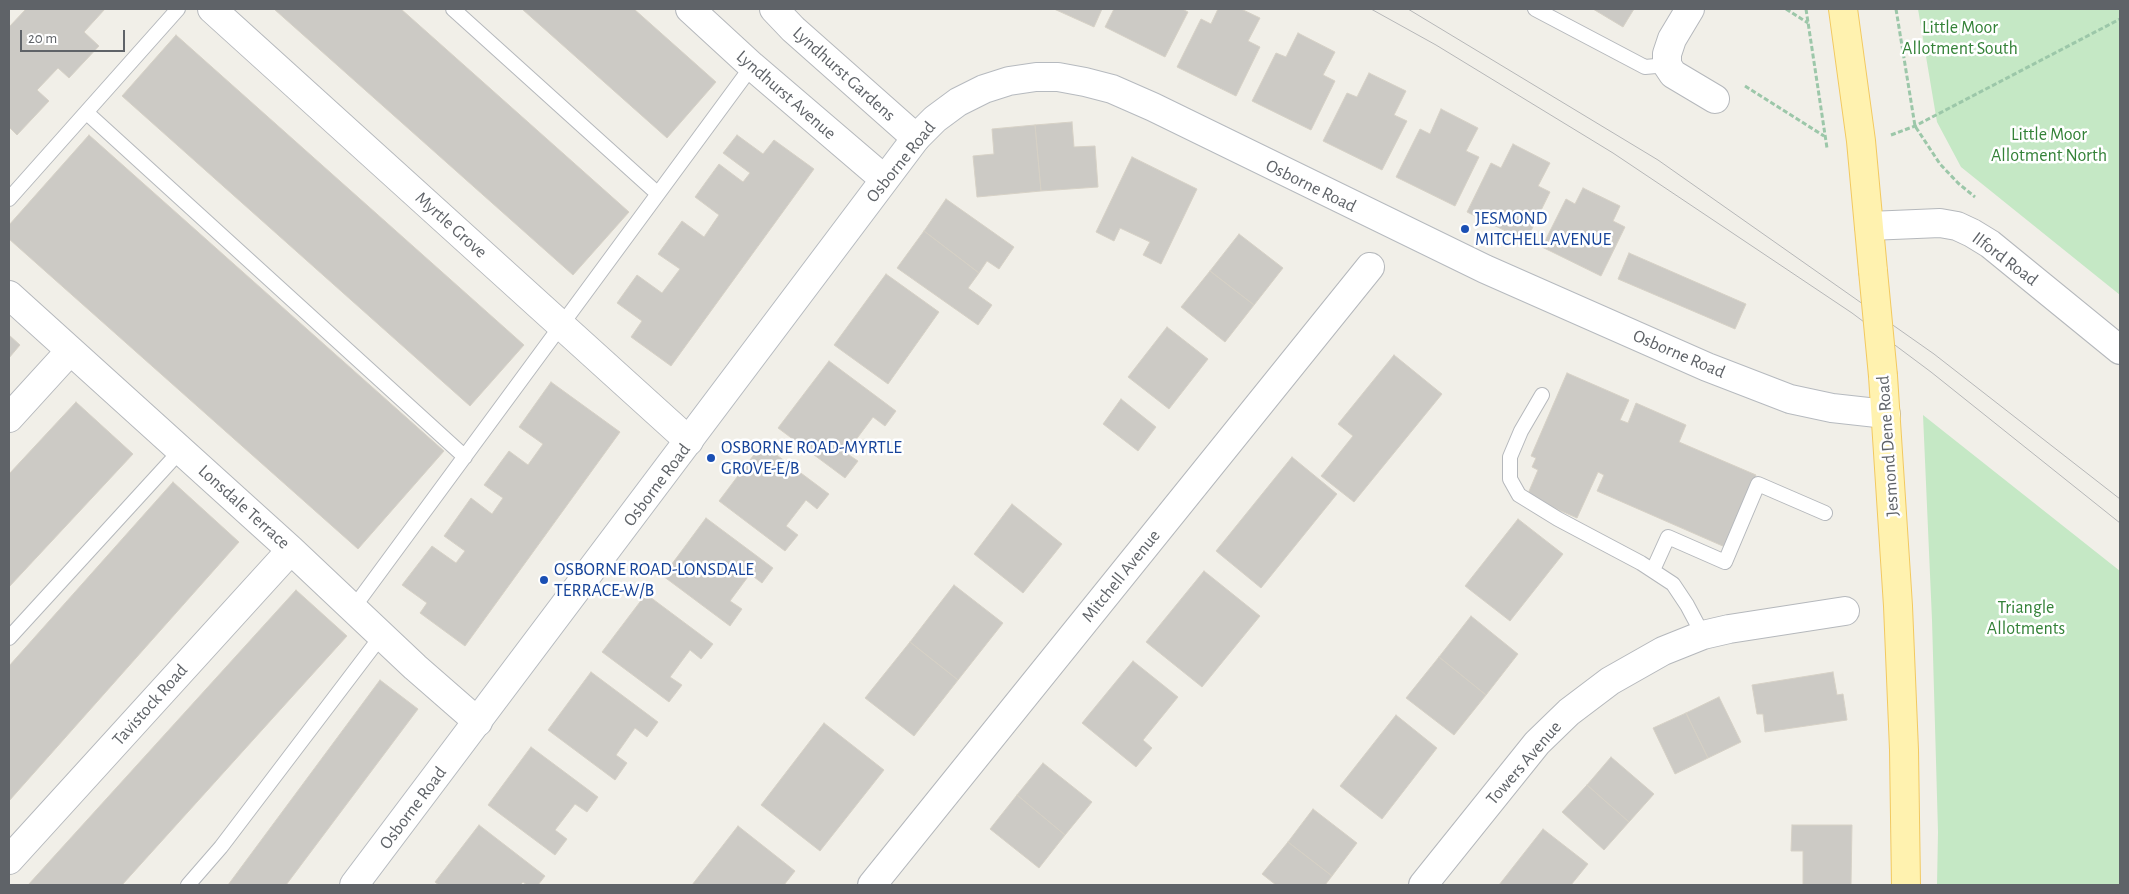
<!DOCTYPE html>
<html>
<head>
<meta charset="utf-8">
<style>
	body { margin:0 }
	#map { position:relative; width:2129px; height:894px; overflow:hidden; background:#f1efe8; font-family:"Alegreya Sans",sans-serif }
	canvas { display:block }
	.frame { position:absolute; inset:0; border:10px solid #5f6368; pointer-events:none }
	.scale { position:absolute; left:20px; top:30px; width:105px; height:22px; box-sizing:border-box; border:2px solid #5f6368; border-top:0; padding-left:6px; font-size:15px; line-height:18px; white-space:nowrap; color:#5f6368; -webkit-text-stroke:4px #fff; paint-order:stroke }
</style>
</head>
<body>
<div id="map">
<canvas width="2129" height="894"></canvas>
<div class="frame"></div>
<div class="scale">20 m</div>
</div>
<script>
const ctx = document.querySelector('canvas').getContext('2d');
ctx.lineJoin = 'round';
function paint(path, color) { ctx.fillStyle = color; ctx.fill(path, 'evenodd'); }
const poly = rows => new Path2D(rows.map(r => 'M' + r).join(''));
function stroke(path, color, width, dash) { ctx.strokeStyle = color; ctx.lineWidth = width; ctx.lineCap = dash ? 'butt' : 'round'; ctx.setLineDash(dash || []); ctx.stroke(path); }
function drawText(font, color, halo, rows, align = 'center') {
  ctx.font = font + ' "Alegreya Sans",sans-serif'; ctx.lineWidth = 5; ctx.setLineDash([]); ctx.textBaseline = 'middle'; ctx.strokeStyle = halo; ctx.fillStyle = color; for (const [text, x, y, turn = 0] of rows) {
    ctx.save(); ctx.translate(x, y); ctx.rotate((+turn || 0) * Math.PI / 180); ctx.textAlign = isNaN(turn) ? turn : align; if (halo) ctx.strokeText(text, 0, 0); ctx.fillText(text, 0, 0); ctx.restore();
  }
}
paint(poly([
	[1918,9,2120,9,2120,295,1961,167,1937,122],
	[1923,415,2120,571,2120,885,1937,885,1938,832,1932,620]
]), '#c5e8c5');
const building = poly([
	[26,9,105,9,84,32,99,46,69,78,58,68,37,90,49,101,17,135,9,127,9,27,26,9],
	[274,9,401,9,629,212,573,275,274,9],
	[522,9,634,9,716,82,667,138,522,9],
	[1054,9,1102,9,1094,27,1054,9],
	[1114,9,1182,9,1188,12,1165,57,1105,27,1114,9],
	[1218,9,1241,9,1260,18,1248,41,1260,47,1236,96,1177,67,1201,19,1211,24,1218,9],
	[1593,9,1634,9,1623,27,1593,9],
	[1298,33,1335,52,1323,75,1335,81,1311,130,1252,101,1276,53,1286,57,1298,33],
	[176,35,524,345,470,406,122,96,176,35],
	[1369,73,1406,91,1394,115,1407,121,1382,170,1323,141,1347,93,1357,97,1369,73],
	[1441,109,1478,128,1466,151,1479,157,1455,206,1396,177,1420,129,1430,134,1441,109],
	[1072,122,1074,147,1095,146,1098,187,1041,191,1035,125,1072,122],
	[1035,125,1041,191,977,197,973,156,994,154,992,129,1035,125],
	[89,135,444,451,358,549,9,239,9,225,89,135],
	[737,135,763,154,774,140,814,169,671,366,631,337,642,321,617,303,637,275,662,293,680,269,658,254,682,221,704,237,719,215,695,197,719,164,743,182,750,173,723,153,737,135],
	[1513,144,1550,163,1538,186,1550,192,1526,241,1467,212,1491,163,1501,168,1513,144],
	[1132,157,1197,189,1161,264,1143,255,1150,242,1120,228,1114,241,1096,232,1132,157],
	[1583,188,1620,206,1613,221,1625,227,1601,276,1542,247,1566,199,1575,204,1583,188],
	[946,199,1014,247,999,269,987,261,979,273,924,231,946,199],
	[924,231,979,273,968,288,992,305,978,325,897,268,924,231],
	[1239,234,1283,268,1254,305,1210,271,1239,234],
	[1629,253,1746,304,1735,329,1618,279,1629,253],
	[1210,271,1254,305,1225,342,1181,307,1210,271],
	[886,274,939,312,888,384,834,345,886,274],
	[1167,327,1208,359,1169,409,1128,377,1167,327],
	[9,335,20,345,9,358,9,335],
	[1394,355,1442,394,1354,502,1321,476,1353,436,1338,424,1394,355],
	[829,361,896,411,885,426,873,417,846,453,858,461,845,478,778,428,829,361],
	[1567,373,1629,400,1620,420,1628,423,1636,403,1686,425,1679,442,1756,475,1725,547,1597,491,1604,475,1598,472,1577,518,1527,496,1538,470,1532,467,1536,458,1531,456,1567,373],
	[551,382,620,432,465,646,420,613,427,603,402,585,432,546,456,563,465,551,444,536,471,498,492,514,503,498,484,485,509,451,528,465,543,444,519,427,551,382],
	[1121,399,1156,427,1138,451,1103,424,1121,399],
	[76,402,133,454,9,587,9,474,76,402],
	[762,444,829,494,817,509,806,500,786,526,798,535,785,551,719,501,762,444],
	[1292,457,1337,494,1261,588,1216,551,1292,457],
	[173,482,239,542,9,801,9,666,173,482],
	[1012,504,1062,544,1023,593,974,554,1012,504],
	[706,518,773,568,762,583,750,574,730,601,742,609,730,626,663,576,706,518],
	[1518,519,1563,554,1510,621,1465,586,1518,519],
	[1204,571,1260,616,1202,687,1146,642,1204,571],
	[954,585,1003,623,958,680,910,642,954,585],
	[296,590,347,636,122,885,28,885,296,590],
	[646,594,713,644,701,659,690,650,670,677,682,685,669,702,602,652,646,594],
	[1471,616,1518,654,1486,695,1439,657,1471,616],
	[910,642,958,680,914,736,865,698,910,642],
	[1439,657,1486,695,1454,735,1406,698,1439,657],
	[1133,661,1178,697,1143,740,1152,748,1136,767,1082,723,1133,661],
	[591,672,658,722,647,737,635,728,616,755,627,763,615,780,548,730,591,672],
	[1833,672,1837,695,1843,694,1847,720,1765,732,1763,714,1757,714,1752,685,1833,672],
	[380,680,418,709,286,885,228,885,380,680],
	[1719,697,1741,742,1708,758,1686,713,1719,697],
	[1686,713,1708,758,1675,774,1653,728,1686,713],
	[1396,715,1437,748,1382,819,1340,786,1396,715],
	[824,723,884,770,820,851,761,805,824,723],
	[531,747,598,797,587,812,575,804,555,830,567,839,555,855,488,805,531,747],
	[1611,757,1654,794,1629,822,1587,785,1611,757],
	[1043,763,1092,802,1065,835,1017,795,1043,763],
	[1587,785,1629,822,1604,850,1562,812,1587,785],
	[1017,795,1065,835,1039,868,990,829,1017,795],
	[1313,809,1357,843,1332,876,1288,842,1313,809],
	[479,825,545,876,538,885,527,885,523,882,520,885,439,885,435,882,479,825],
	[1792,825,1852,825,1851,885,1803,885,1803,851,1791,851,1792,825],
	[738,826,795,871,784,885,692,885,738,826],
	[1543,829,1588,864,1571,885,1499,885,1543,829],
	[1288,842,1332,876,1325,885,1276,885,1262,874,1288,842]
]);
paint(building, '#cccac5');
stroke(building, '#d6d1c6', 1);
const service = poly([
	[453,9,658,194],
	[1535,9,1645,67,1667,65],
	[87,113,465,457],
	[9,199,178,9],
	[1542,395,1521,431,1510,457,1510,479,1519,495,1558,519,1641,563,1673,584,1687,605,1703,635],
	[1653,570,1668,537,1725,562,1758,484,1825,513],
	[354,607,752,66],
	[9,638,181,450],
	[188,885,221,847,382,635]
]);
const minor = poly([
	[212,9,689,441],
	[690,9,752,66,884,179],
	[774,9,793,29,916,138],
	[1690,9,1672,39,1667,54,1667,65,1673,74,1715,99],
	[1869,226,1940,223,1957,226,1972,233,1990,244,2120,350],
	[9,295,291,550,415,667,478,722],
	[9,418,70,351],
	[9,860,291,550],
	[872,885,1370,267],
	[1423,885,1537,743,1569,712,1610,681,1663,651,1703,635,1729,629,1845,611]
]);
const secondary = poly([
	[354,885,916,138,935,119,958,102,984,89,1009,81,1036,77,1058,77,1085,82,1112,89,1153,107,1485,269,1707,367,1790,399,1832,408,1886,414]
]);
const primary = poly([
	[1843,9,1861,141,1873,271],
	[1883,376,1898,606,1904,750,1906,885]
]);
stroke(service, '#b5b8bc', 16);
stroke(minor, '#b5b8bc', 30);
stroke(secondary, '#b6babf', 30);
stroke(primary, '#f2c960', 30);
stroke(poly([
	[1786,9,1808,23],
	[1806,9,1827,148],
	[1896,9,1915,126,1940,164,1958,183,1975,197],
	[1745,86,1824,136],
	[1891,135,1915,126,2120,19]
]), '#9cc7a9', 3, [5, 2.5]);
stroke(service, '#fff', 14);
stroke(minor, '#fff', 28);
stroke(secondary, '#fff', 28);
stroke(primary, '#fff2af', 28);
stroke(poly([
	[1371,9,1436,45,1613,153,1852,313,1931,372,2120,523],
	[1408,9,1658,160,1934,354,2120,499]
]), '#b6b7b8', 1);
const primaryBridge = poly([
	[1873,271,1883,376]
]);
stroke(primaryBridge, '#f2c960', 30, []);
stroke(primaryBridge, '#fff2af', 28);
for (const [x, y, r, color] of [
	[1465,229,5,"#1a4fb4"],
	[711,458,5,"#1a4fb4"],
	[544,580,5,"#1a4fb4"]
]) { const dot = new Path2D(); dot.arc(x, y, r, 0, 2 * Math.PI); ctx.fillStyle = color; ctx.fill(dot); stroke(dot, '#fff', 2); }
drawText('18px', '#348238', '#fff', [
	["Little Moor",1960,28],
	["Allotment South",1960,49],
	["Little Moor",2049,135],
	["Allotment North",2049,156],
	["Triangle",2026,608],
	["Allotments",2026,629]
]);
drawText('18px', '#5f6368', '#fff', [
	["Lyndhurst Gardens",844,74,42],
	["Lyndhurst Avenue",786,95,41],
	["Osborne Road",901,162,-51],
	["Osborne Road",1311,186,26],
	["Myrtle Grove",451,225,42],
	["Ilford Road",2005,259,37],
	["Osborne Road",1679,354,23],
	["Jesmond Dene Road",1888,446,-94],
	["Osborne Road",657,485,-53],
	["Lonsdale Terrace",244,507,42],
	["Mitchell Avenue",1121,576,-51],
	["Tavistock Road",150,705,-48],
	["Towers Avenue",1524,763,-49],
	["Osborne Road",413,808,-53]
]);
drawText('18px', '#164399', '#fff', [
	["JESMOND",1475,219],
	["MITCHELL AVENUE",1475,240],
	["OSBORNE ROAD-MYRTLE",721,448],
	["GROVE-E/B",721,469],
	["OSBORNE ROAD-LONSDALE",554,570],
	["TERRACE-W/B",554,591]
], 'left');
</script>
</body>
</html>
